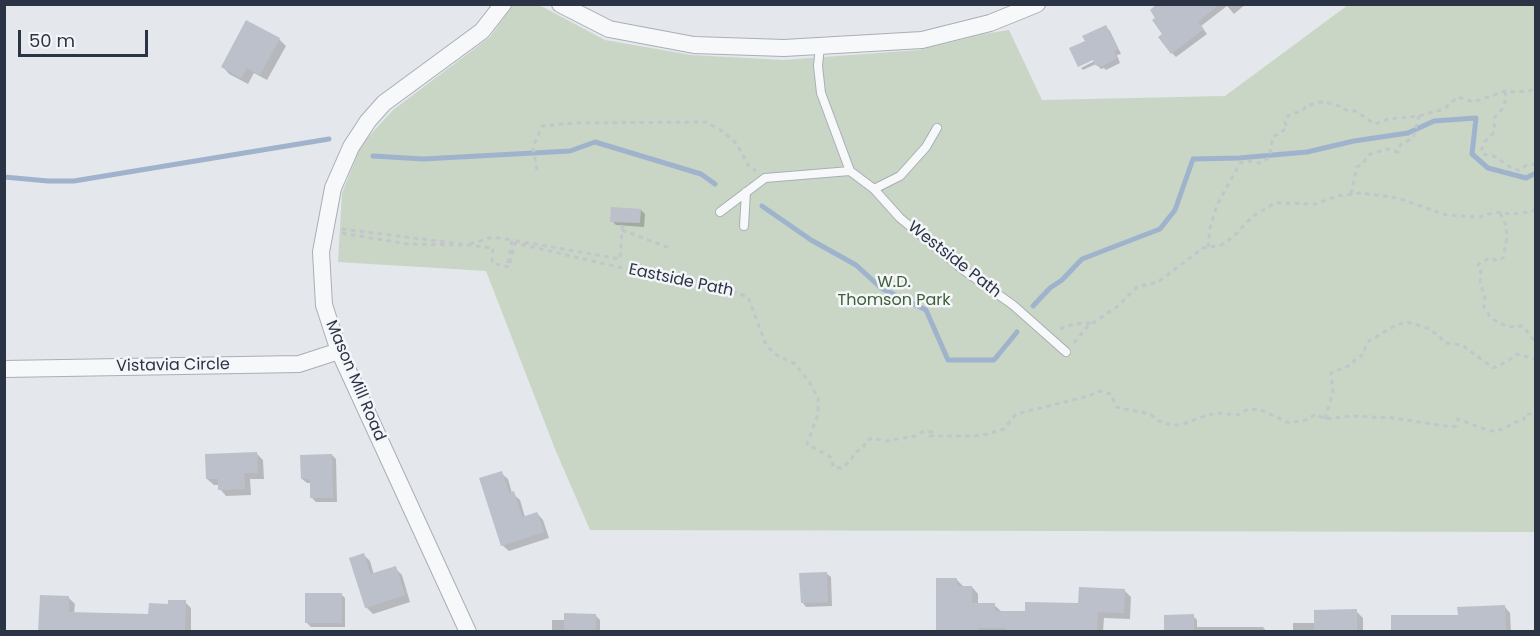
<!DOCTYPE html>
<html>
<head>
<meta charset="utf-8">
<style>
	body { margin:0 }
	#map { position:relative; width:1540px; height:636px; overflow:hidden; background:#e4e7ec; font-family:Poppins,sans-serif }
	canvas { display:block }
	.frame { position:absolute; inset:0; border:6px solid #2b3445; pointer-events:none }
	.scale { position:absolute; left:18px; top:30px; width:130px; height:27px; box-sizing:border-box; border:3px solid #2b3445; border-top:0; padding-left:8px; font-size:18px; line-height:21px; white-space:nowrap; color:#2b3445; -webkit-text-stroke:4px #f4f6f9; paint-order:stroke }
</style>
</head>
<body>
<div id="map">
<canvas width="1540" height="636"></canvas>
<div class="frame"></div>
<div class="scale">50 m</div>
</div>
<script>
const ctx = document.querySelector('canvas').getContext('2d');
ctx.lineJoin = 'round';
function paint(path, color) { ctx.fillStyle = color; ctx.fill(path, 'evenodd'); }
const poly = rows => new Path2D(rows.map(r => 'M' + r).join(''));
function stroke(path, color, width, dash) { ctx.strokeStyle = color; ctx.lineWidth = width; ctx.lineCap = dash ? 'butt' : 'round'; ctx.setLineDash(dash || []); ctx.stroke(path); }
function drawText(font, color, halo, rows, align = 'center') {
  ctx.font = font + ' Poppins,sans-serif'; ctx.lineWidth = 5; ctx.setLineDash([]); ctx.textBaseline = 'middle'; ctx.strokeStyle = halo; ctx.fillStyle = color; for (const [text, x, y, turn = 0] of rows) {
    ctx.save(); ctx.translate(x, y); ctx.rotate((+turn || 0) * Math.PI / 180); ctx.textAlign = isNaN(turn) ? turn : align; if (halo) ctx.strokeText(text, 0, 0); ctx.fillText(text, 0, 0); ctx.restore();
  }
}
paint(poly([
	[513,5,539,5,605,40,691,55,783,60,919,50,984,34,1009,30,1042,100,1225,96,1348,5,1535,5,1535,532,590,530,555,449,486,271,338,262,342,193,361,145,393,110,490,37]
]), '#c9d6c5');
paint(poly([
	[1160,4,1246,4,1234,14,1227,6,1201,26,1207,34,1176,57,1172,53,1157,18],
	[247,22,279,39,286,46,267,80,254,73,248,84,229,74,223,67],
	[1106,27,1110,31,1121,54,1117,55,1120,63,1106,70,1104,68,1101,69,1096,64,1083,70,1081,68,1100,58,1087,41],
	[641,210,645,214,644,227,616,225,612,221],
	[257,454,263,460,264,479,250,479,251,495,226,496,220,489,220,485,214,485,207,479],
	[332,455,336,459,337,502,316,502,312,498,312,483,307,483,302,479],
	[501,473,508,479,512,493,520,500,525,517,537,513,543,520,549,538,509,551,502,545],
	[363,554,370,561,374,575,395,568,402,575,410,602,373,614,366,607],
	[826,573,831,577,832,606,806,607,802,602],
	[957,580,964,587,972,587,978,594,978,605,994,605,1001,611,1026,613,1079,604,1124,590,1131,597,1130,619,1104,618,1103,632,940,632,938,629],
	[341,594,345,598,345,627,311,627,307,623],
	[69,598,75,604,74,614,150,616,170,605,185,602,191,608,191,632,40,632],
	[1505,607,1510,613,1511,632,1392,632],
	[1356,611,1363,618,1363,632,1293,632,1293,623,1316,623],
	[596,616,600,620,600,632,552,632,552,620,566,620],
	[1193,616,1197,620,1197,627,1263,627,1267,632,1166,632]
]), '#0003');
stroke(poly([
	[373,156,423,159,570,151,595,142,701,174,715,184],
	[4,177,48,181,74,181,329,139],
	[762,206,811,240,856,265,881,288,926,310,948,360,994,360,1017,332],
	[1033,306,1050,288,1062,280,1082,259,1160,229,1175,210,1193,159,1239,158,1307,152,1354,141,1408,133,1434,121,1476,118,1472,154,1488,168,1526,178,1536,173]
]), '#9fb4cc', 5);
paint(poly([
	[1157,4,1220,4,1198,22,1204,29,1171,54,1158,37,1162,34,1152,20,1155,18,1150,10],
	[246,20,280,38,260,75,247,68,241,78,221,67],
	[1106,25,1118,49,1114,51,1117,58,1100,67,1099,64,1096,66,1093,60,1078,67,1069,48,1085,41,1082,36],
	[611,207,641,209,640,223,610,222],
	[257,452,258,473,244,473,245,489,218,490,218,479,206,479,205,454],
	[332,454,333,498,310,498,310,479,301,479,300,455],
	[502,471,509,493,514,491,522,517,537,512,544,532,501,546,479,478],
	[364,553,370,574,396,566,405,595,365,608,349,558],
	[827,572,828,602,801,603,799,573],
	[936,578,957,578,957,586,972,586,972,603,995,603,995,611,1025,611,1025,602,1078,603,1079,587,1125,589,1124,613,1098,612,1097,632,1006,632,1006,628,979,628,979,632,936,630],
	[305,593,342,593,342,623,305,623],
	[40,595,69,596,69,612,148,614,149,603,168,604,168,600,186,600,185,632,38,632],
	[1505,605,1506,630,1391,632,1391,615,1458,615,1457,607],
	[1357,609,1357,632,1314,632,1314,610],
	[564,613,596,614,596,632,564,632],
	[1194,614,1194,632,1164,632,1164,615]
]), '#bbc0ca');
const lane = poly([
	[820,46,818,66,821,93,850,171,874,189,900,218,962,269,1013,305,1066,352],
	[874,189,900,176,926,147,937,128],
	[720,212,765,178,850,171],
	[744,226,746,192]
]);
const street = poly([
	[560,4,609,29,694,45,784,48,922,40,990,23,1037,4],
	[4,369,299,364,339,351],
	[468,632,339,351,324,305,321,252,333,188,351,147,368,121,384,103,482,31,503,4]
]);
stroke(lane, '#a9aeb7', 10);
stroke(street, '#a9aeb7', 18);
stroke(poly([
	[1505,91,1506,97,1504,107,1495,117,1494,132,1485,142,1481,151,1483,154,1494,156,1513,169,1519,170,1527,165,1536,164],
	[537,170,533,147,542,126,575,123,706,122,722,131,737,144,748,165,756,171],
	[1351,194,1357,167,1363,164,1368,155,1387,149,1398,152,1401,144,1413,138,1419,116],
	[1500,213,1506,225,1507,238,1503,258,1497,261,1492,258,1482,261,1478,265,1481,269,1480,282,1485,298,1484,307,1491,318,1508,327,1523,326,1536,343],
	[342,229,493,248,492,263,509,267,515,243,687,283,727,289,748,297,766,345,775,354,795,364,810,383,818,398,818,414,807,444,832,458,833,467,841,468,851,461,854,453,863,448,866,441,872,438,886,441,915,436,924,431,932,432,929,436,974,436,987,434,1004,429,1016,414,1089,396,1098,391,1111,394,1116,407,1150,414,1159,421,1172,425,1180,425,1208,415,1217,413,1238,415,1246,410,1259,409,1289,423,1306,420,1316,414,1325,419,1351,416,1394,418,1452,427,1456,426,1458,419,1490,431,1504,429,1514,422,1520,422,1524,419,1525,414,1536,414],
	[622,230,623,224],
	[342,233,408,244,463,245],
	[470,244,493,237,512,240],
	[1208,247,1210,228,1217,205,1240,163,1248,161,1260,163,1269,158,1273,137,1287,128,1285,122,1287,117,1291,114,1302,111,1306,106,1320,102,1335,104,1346,110,1355,111,1375,124,1388,119,1419,116,1444,109,1458,97,1474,102,1505,91,1517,92,1536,90],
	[508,263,512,240,620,259,622,230,672,249],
	[1060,329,1074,324,1091,323],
	[1074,343,1087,327,1118,306,1137,287,1158,282,1203,248,1221,245,1233,237,1253,216,1275,203,1316,204,1337,196,1361,193,1398,198,1446,215,1480,217,1495,212,1511,214,1531,212,1536,209],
	[1325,419,1333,392,1331,373,1353,364,1354,361,1365,353,1365,348,1369,341,1396,325,1407,322,1427,328,1438,335,1445,343,1462,345,1493,368,1508,361,1517,354,1536,359]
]), '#c2c5cb', 3, [4.5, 4.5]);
stroke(lane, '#f7f8fa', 8);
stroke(street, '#f7f8fa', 16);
drawText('16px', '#2b3445', '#f4f6f9', [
	["Westside Path",954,260,38],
	["Eastside Path",681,281,12],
	["Vistavia Circle",173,366,-1],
	["Mason Mill Road",355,381,67]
]);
drawText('16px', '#3f6138', '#f4f6f9', [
	["W.D.",894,283],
	["Thomson Park",894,301]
]);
</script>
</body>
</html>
